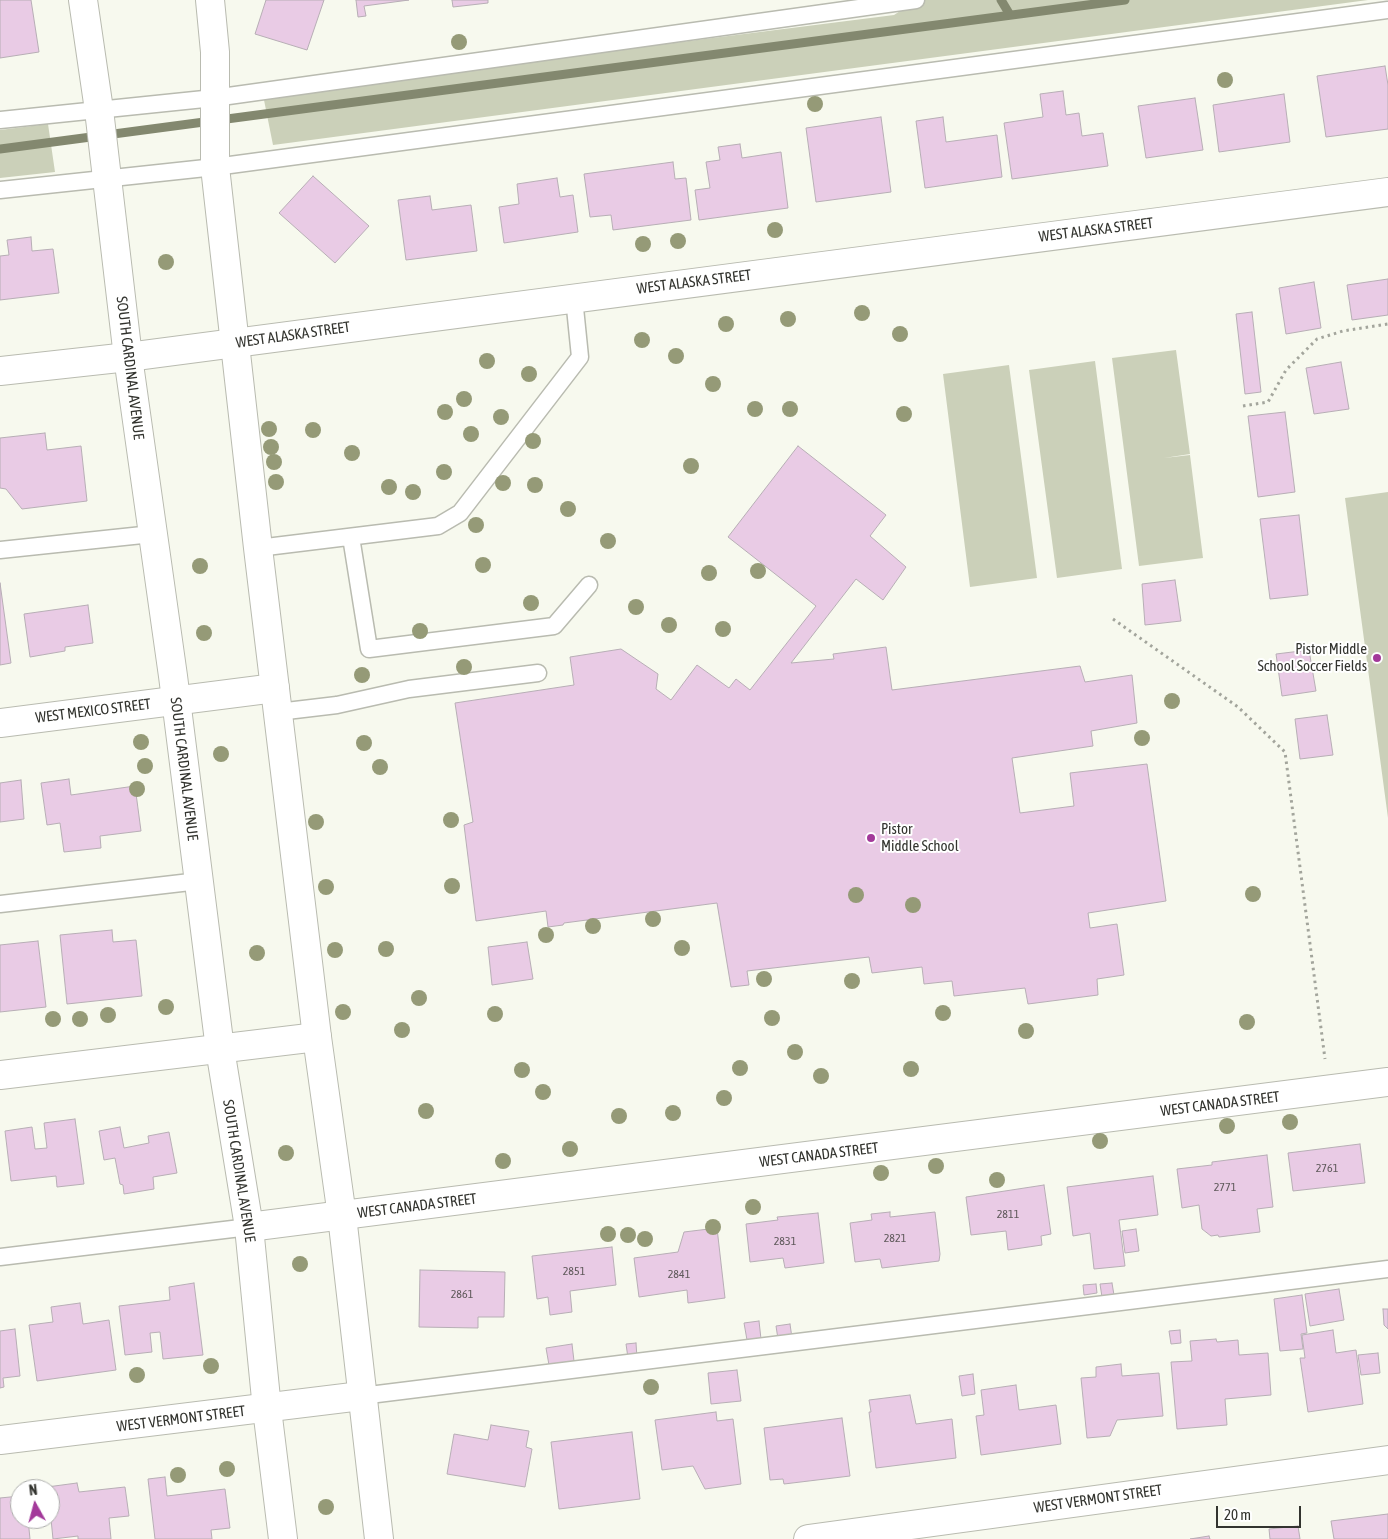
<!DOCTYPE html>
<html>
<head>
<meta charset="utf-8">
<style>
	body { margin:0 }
	#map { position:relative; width:1388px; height:1539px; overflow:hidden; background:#f7f9ee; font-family:"Asap Condensed",sans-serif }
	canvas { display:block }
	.north { position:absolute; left:10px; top:1479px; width:50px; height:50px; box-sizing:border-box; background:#fff; border:1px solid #adaeac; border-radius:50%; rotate:353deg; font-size:14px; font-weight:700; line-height:20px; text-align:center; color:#33342f }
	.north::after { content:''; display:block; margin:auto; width:18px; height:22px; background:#a3399a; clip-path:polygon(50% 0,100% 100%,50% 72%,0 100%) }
	.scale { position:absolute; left:1216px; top:1506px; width:85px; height:22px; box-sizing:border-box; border:2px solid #33342f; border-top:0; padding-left:6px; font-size:15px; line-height:18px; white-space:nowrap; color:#33342f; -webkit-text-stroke:4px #fff; paint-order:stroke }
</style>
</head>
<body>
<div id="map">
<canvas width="1388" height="1539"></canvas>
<div class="north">N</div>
<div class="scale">20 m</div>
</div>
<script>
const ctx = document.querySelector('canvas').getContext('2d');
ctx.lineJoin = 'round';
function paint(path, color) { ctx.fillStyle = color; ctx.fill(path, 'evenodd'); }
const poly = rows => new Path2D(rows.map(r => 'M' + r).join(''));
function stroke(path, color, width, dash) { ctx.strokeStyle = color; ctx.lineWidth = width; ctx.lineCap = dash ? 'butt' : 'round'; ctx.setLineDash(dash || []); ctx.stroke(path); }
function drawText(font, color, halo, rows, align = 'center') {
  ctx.font = font + ' "Asap Condensed",sans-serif'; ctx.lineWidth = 4; ctx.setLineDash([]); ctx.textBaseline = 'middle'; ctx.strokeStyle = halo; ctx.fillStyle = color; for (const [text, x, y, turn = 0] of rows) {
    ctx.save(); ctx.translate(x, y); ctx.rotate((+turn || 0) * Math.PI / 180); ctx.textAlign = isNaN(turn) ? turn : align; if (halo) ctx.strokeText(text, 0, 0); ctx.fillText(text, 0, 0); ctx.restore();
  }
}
paint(poly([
	[917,0,1368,0,273,145,263,95,894,15],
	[48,124,55,172,0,178,0,130],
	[1176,350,1190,454,1164,458,1190,455,1203,558,1139,566,1112,358],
	[1095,361,1122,569,1057,578,1029,370],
	[1009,365,1037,578,970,587,943,374],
	[1388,492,1388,818,1345,498]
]), '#cbd0b9');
stroke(poly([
	[1001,0,1010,15],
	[0,149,1125,0]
]), '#83886f', 9);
const building = poly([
	[0,0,31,0,39,52,0,58,0,0],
	[266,0,324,0,307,50,255,34,266,0],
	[356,0,409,0,364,6,366,16,358,17,356,0],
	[452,0,488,0,488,3,453,7,452,0],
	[1385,66,1388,85,1388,129,1326,137,1317,76,1385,66],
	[1063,91,1066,115,1079,113,1082,136,1103,133,1108,166,1012,179,1004,123,1043,117,1040,94,1063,91],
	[1284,94,1290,142,1219,152,1213,105,1284,94],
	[1195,98,1203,150,1146,158,1138,106,1195,98],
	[881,117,891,192,816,202,806,128,881,117],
	[943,117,946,142,997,135,1002,177,925,188,916,121,943,117],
	[740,144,742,158,781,152,788,208,699,220,695,190,710,188,706,162,720,160,718,147,740,144],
	[673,162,675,179,686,178,691,220,613,230,611,215,590,217,584,174,673,162],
	[313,176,369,226,335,263,279,213,313,176],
	[557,178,560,197,573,195,578,232,504,243,499,207,519,204,517,184,557,178],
	[430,196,432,210,471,205,477,251,406,260,398,200,430,196],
	[31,237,32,251,53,249,59,293,0,300,0,256,9,255,7,240,31,237],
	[1388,279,1388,315,1352,320,1347,285,1388,279],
	[1314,282,1321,328,1286,334,1279,288,1314,282],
	[1252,312,1261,392,1245,394,1236,314,1252,312],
	[1341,362,1349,409,1314,414,1306,368,1341,362],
	[1285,412,1295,492,1258,497,1248,416,1285,412],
	[45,433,47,450,81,446,87,501,22,509,6,489,0,488,0,438,45,433],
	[798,446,886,515,870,536,906,567,883,600,856,579,791,663,834,659,833,654,886,647,892,690,1080,666,1085,682,1132,675,1137,723,1091,731,1093,746,1012,758,1020,813,1074,806,1070,773,1147,764,1166,901,1088,913,1090,928,1117,924,1124,975,1097,979,1098,995,1028,1004,1025,988,954,996,952,981,924,984,922,967,872,973,869,957,747,971,749,985,731,987,717,903,564,923,563,925,548,927,546,911,476,921,464,825,473,822,455,703,574,685,570,657,621,649,658,674,656,689,671,700,697,665,729,688,736,679,750,690,816,606,728,537,798,446],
	[1299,515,1308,595,1270,599,1260,519,1299,515],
	[1175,580,1181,621,1145,625,1142,584,1175,580],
	[0,583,11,663,0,665,0,583],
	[88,605,93,643,65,647,65,651,30,657,24,614,88,605],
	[1309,650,1316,691,1282,696,1276,654,1309,650],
	[1327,715,1333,755,1300,759,1295,719,1327,715],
	[69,779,71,795,135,786,141,831,100,836,101,848,64,852,60,823,47,825,41,783,69,779],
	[21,780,24,819,0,822,0,783,21,780],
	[112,930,113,942,136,940,142,996,67,1004,60,935,112,930],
	[38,941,46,1007,0,1012,0,945,38,941],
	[527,942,533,979,492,985,488,947,527,942],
	[75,1119,84,1184,57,1187,56,1176,11,1181,5,1131,32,1127,35,1149,47,1148,44,1123,75,1119],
	[120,1127,124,1148,149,1143,148,1136,169,1132,177,1173,153,1177,154,1189,124,1194,123,1185,120,1184,115,1158,104,1160,99,1131,120,1127],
	[1360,1144,1365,1183,1293,1191,1288,1153,1360,1144],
	[1267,1155,1273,1207,1257,1209,1260,1232,1219,1237,1218,1235,1211,1236,1202,1229,1199,1205,1182,1208,1177,1169,1212,1165,1212,1162,1267,1155],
	[1153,1176,1158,1215,1119,1220,1125,1266,1094,1269,1090,1233,1073,1236,1067,1187,1153,1176],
	[1044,1185,1051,1234,1041,1236,1042,1245,1008,1250,1006,1231,971,1235,966,1197,1044,1185],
	[890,1212,890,1217,935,1212,940,1254,939,1261,882,1268,880,1259,855,1262,850,1223,872,1220,871,1214,890,1212],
	[818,1213,824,1263,785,1268,783,1258,750,1262,746,1224,778,1220,777,1217,818,1213],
	[717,1228,725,1298,688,1303,687,1290,639,1297,634,1258,678,1252,684,1232,717,1228],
	[1136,1229,1139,1251,1125,1253,1122,1231,1136,1229],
	[612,1247,616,1285,570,1291,572,1312,550,1315,548,1297,537,1299,532,1256,612,1247],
	[420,1270,505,1272,504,1317,478,1317,478,1328,419,1327,420,1270],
	[194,1283,203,1355,163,1359,160,1332,150,1333,152,1352,125,1355,119,1306,170,1300,169,1287,194,1283],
	[1112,1283,1114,1295,1102,1297,1100,1284,1112,1283],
	[1096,1284,1097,1293,1084,1295,1083,1285,1096,1284],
	[1339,1289,1344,1320,1310,1326,1305,1294,1339,1289],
	[1302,1295,1307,1333,1301,1334,1303,1349,1280,1351,1274,1299,1302,1295],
	[80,1303,83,1324,109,1320,116,1370,37,1381,29,1325,53,1322,51,1307,80,1303],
	[1383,1309,1388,1309,1388,1329,1384,1325,1383,1309],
	[759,1321,761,1339,747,1340,744,1323,759,1321],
	[790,1324,792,1338,778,1339,776,1326,790,1324],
	[15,1329,20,1376,3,1378,4,1387,0,1388,0,1331,15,1329],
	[1180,1330,1181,1343,1171,1344,1169,1331,1180,1330],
	[1333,1330,1336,1353,1356,1350,1363,1404,1308,1412,1300,1358,1305,1358,1302,1335,1333,1330],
	[1216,1339,1217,1342,1238,1340,1239,1355,1268,1353,1271,1395,1225,1399,1227,1425,1177,1429,1171,1362,1192,1361,1190,1341,1216,1339],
	[636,1343,637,1358,628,1358,626,1344,636,1343],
	[572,1344,574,1361,549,1365,546,1348,572,1344],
	[1378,1353,1380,1373,1361,1375,1358,1355,1378,1353],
	[1121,1364,1122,1376,1159,1373,1163,1416,1117,1420,1110,1436,1087,1438,1081,1378,1096,1377,1096,1367,1121,1364],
	[737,1370,741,1401,711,1404,708,1373,737,1370],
	[973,1374,975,1394,962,1396,959,1376,973,1374],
	[1016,1385,1019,1410,1056,1405,1061,1444,981,1455,976,1416,984,1415,981,1390,1016,1385],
	[910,1395,916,1424,952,1419,956,1458,876,1468,869,1412,871,1412,869,1400,910,1395],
	[716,1412,717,1421,733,1419,741,1484,705,1489,693,1466,662,1470,655,1420,716,1412],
	[842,1418,850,1476,784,1484,783,1479,770,1480,764,1428,842,1418],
	[491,1425,529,1431,526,1447,532,1449,525,1487,447,1474,454,1434,488,1440,491,1425],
	[632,1432,640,1499,559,1509,551,1442,632,1432],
	[165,1477,167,1496,225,1489,230,1528,211,1530,212,1539,155,1539,148,1479,165,1477],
	[77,1483,79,1492,125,1487,129,1516,109,1518,111,1539,78,1539,78,1536,53,1539,50,1509,50,1489,48,1489,47,1487,77,1483],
	[20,1496,20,1519,28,1519,30,1539,0,1539,0,1498,20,1496],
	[1388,1514,1388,1539,1334,1539,1331,1521,1388,1514],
	[1298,1526,1300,1539,1270,1539,1269,1529,1298,1526],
	[1209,1536,1210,1539,1190,1539,1209,1536]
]);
paint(building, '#e9cbe5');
stroke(building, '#b7aeb5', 1);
const service = poly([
	[0,120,214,98,916,0],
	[0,190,215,167,1388,10],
	[351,537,369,649,554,626,589,585],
	[258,548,438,526,460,513,580,357,574,298],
	[0,550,152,534],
	[278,712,337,705,409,689,538,673],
	[0,904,199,881],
	[0,1257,249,1227],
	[361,1396,1388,1269]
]);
const minor = poly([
	[0,371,128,357,1388,192],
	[0,723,275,688],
	[0,1075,317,1037],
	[249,1227,1388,1082],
	[0,1440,361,1396],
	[808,1539,1388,1460]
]);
const secondary = poly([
	[83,0,99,110,128,357,173,676,220,1049,249,1227,267,1409,283,1539],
	[210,0,215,52,215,167,258,548,317,1037,342,1216,379,1539]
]);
stroke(service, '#b9bbb0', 19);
stroke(minor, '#b9bbb0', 30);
stroke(secondary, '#b9bbb0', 30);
stroke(poly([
	[1243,406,1268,402,1286,370,1317,339,1343,331,1388,324],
	[1113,619,1238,707,1285,752,1325,1059]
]), '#a3a59c', 3, [2.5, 4]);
stroke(service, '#fff', 16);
stroke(minor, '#fff', 28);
stroke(secondary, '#fff', 28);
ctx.fillStyle = '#959a77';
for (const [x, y] of [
	[459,42],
	[1225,80],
	[815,104],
	[775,230],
	[678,241],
	[643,244],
	[166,262],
	[862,313],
	[788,319],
	[726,324],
	[900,334],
	[642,340],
	[676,356],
	[487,361],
	[529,374],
	[713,384],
	[464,399],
	[755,409],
	[790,409],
	[445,412],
	[904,414],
	[501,417],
	[269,429],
	[313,430],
	[471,434],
	[533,441],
	[271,447],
	[352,453],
	[274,462],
	[691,466],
	[444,472],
	[276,482],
	[503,483],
	[535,485],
	[389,487],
	[413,492],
	[568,509],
	[476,525],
	[608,541],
	[483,565],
	[200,566],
	[758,571],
	[709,573],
	[531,603],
	[636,607],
	[669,625],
	[723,629],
	[420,631],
	[204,633],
	[464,667],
	[362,675],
	[1172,701],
	[1142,738],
	[141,742],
	[364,743],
	[221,754],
	[145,766],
	[380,767],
	[137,789],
	[451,820],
	[316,822],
	[452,886],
	[326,887],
	[1253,894],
	[856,895],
	[913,905],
	[653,919],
	[593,926],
	[546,935],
	[682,948],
	[386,949],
	[335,950],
	[257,953],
	[764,979],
	[852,981],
	[419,998],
	[166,1007],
	[343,1012],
	[943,1013],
	[495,1014],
	[108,1015],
	[772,1018],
	[53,1019],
	[80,1019],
	[1247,1022],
	[402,1030],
	[1026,1031],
	[795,1052],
	[740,1068],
	[911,1069],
	[522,1070],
	[821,1076],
	[543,1092],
	[724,1098],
	[426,1111],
	[673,1113],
	[619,1116],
	[1290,1122],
	[1227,1126],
	[1100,1141],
	[570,1149],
	[286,1153],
	[503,1161],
	[936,1166],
	[881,1173],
	[997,1180],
	[753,1207],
	[713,1227],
	[608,1234],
	[628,1235],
	[645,1239],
	[300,1264],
	[211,1366],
	[137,1375],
	[651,1387],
	[227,1469],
	[178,1475],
	[326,1507]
]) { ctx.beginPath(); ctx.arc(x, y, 8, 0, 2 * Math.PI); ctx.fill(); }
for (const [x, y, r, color] of [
	[1377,658,5,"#a3399a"],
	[871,838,5,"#a3399a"]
]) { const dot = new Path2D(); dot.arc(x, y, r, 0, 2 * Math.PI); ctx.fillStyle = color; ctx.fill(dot); stroke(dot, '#fff', 2); }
drawText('12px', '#605a5c', null, [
	["2761",1327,1168],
	["2771",1225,1187],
	["2811",1008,1214],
	["2821",895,1238],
	["2831",785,1241],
	["2851",574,1271],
	["2841",679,1274],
	["2861",462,1294]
]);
drawText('15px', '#33342f', '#fff', [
	["WEST ALASKA STREET",1096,230,-7],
	["WEST ALASKA STREET",694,282,-7],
	["WEST ALASKA STREET",293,335,-8],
	["SOUTH CARDINAL AVENUE",130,368,83],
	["WEST MEXICO STREET",93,711,-7],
	["SOUTH CARDINAL AVENUE",184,769,83],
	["WEST CANADA STREET",1220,1104,-7],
	["WEST CANADA STREET",819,1155,-7],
	["SOUTH CARDINAL AVENUE",239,1171,81],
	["WEST CANADA STREET",417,1206,-7],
	["WEST VERMONT STREET",181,1419,-7],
	["WEST VERMONT STREET",1098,1499,-8]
]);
drawText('15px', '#33342f', '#fff', [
	["Pistor Middle",1367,649],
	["School Soccer Fields",1367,666],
	["Pistor",881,829,"left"],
	["Middle School",881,846,"left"]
], 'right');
</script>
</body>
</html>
